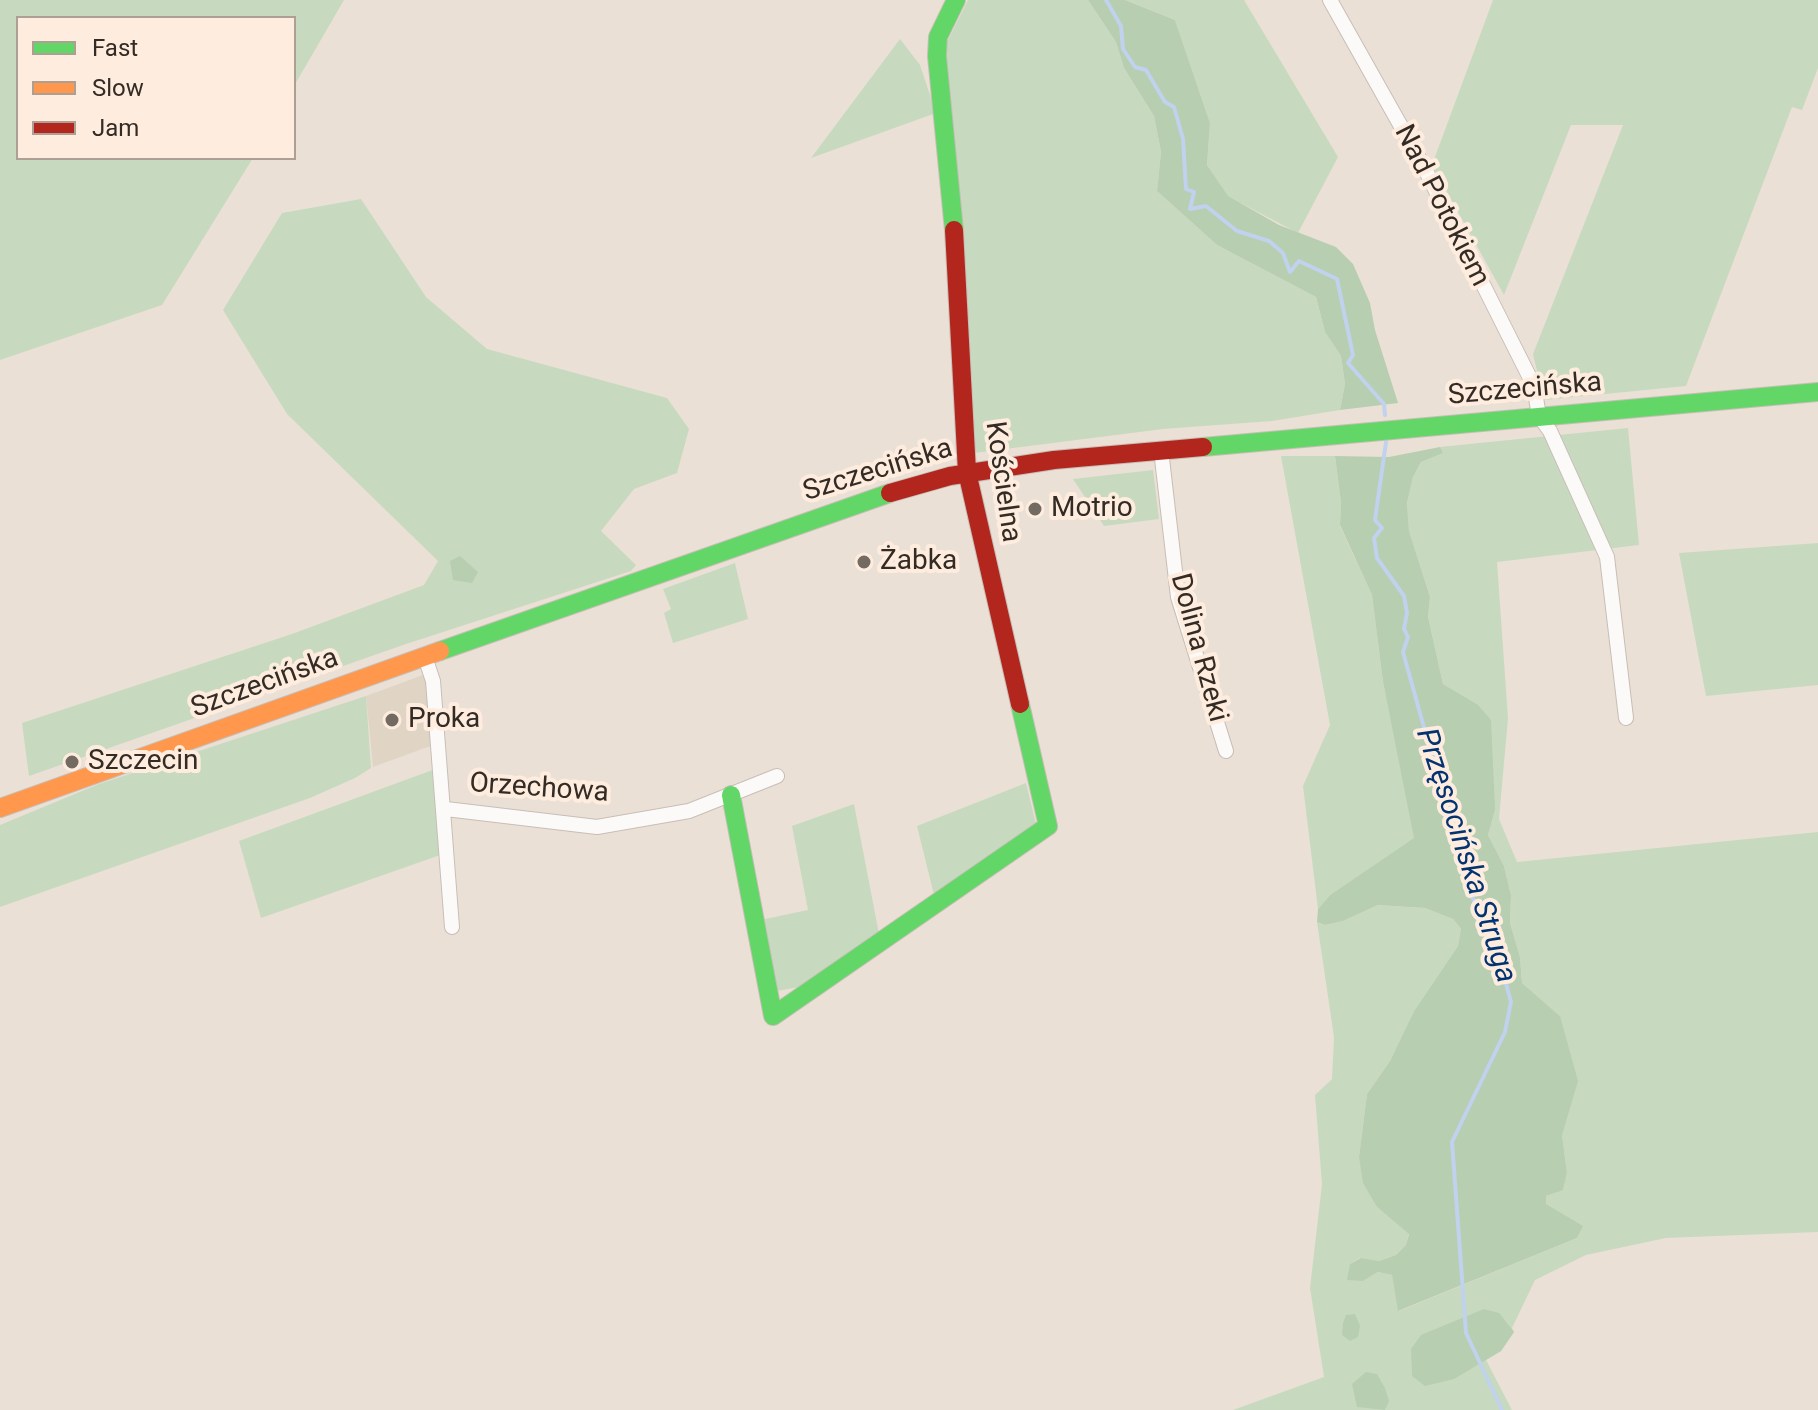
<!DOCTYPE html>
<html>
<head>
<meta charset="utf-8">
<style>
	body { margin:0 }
	#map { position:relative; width:1818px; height:1410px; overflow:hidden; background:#ebe0d6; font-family:Roboto,sans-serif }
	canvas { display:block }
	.legend { position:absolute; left:16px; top:16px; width:280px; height:144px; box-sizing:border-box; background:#feeddf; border:2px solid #ad9f94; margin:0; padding:10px 14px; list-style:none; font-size:24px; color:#332b24 }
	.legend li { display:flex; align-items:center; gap:16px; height:40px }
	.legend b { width:40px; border:2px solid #ad9f94 }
</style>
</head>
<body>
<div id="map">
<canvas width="1818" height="1410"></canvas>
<ul class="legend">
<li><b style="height:10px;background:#63d668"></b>Fast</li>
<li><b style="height:10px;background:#ff974d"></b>Slow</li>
<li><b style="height:10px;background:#b3261e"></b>Jam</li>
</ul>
</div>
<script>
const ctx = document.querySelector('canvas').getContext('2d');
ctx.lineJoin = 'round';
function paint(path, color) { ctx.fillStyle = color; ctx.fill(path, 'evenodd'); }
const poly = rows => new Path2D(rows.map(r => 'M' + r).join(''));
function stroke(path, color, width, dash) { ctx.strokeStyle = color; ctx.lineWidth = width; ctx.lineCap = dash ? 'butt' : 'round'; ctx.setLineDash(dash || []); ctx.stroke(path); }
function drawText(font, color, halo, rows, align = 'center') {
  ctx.font = font + ' Roboto,sans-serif'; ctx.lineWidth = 8; ctx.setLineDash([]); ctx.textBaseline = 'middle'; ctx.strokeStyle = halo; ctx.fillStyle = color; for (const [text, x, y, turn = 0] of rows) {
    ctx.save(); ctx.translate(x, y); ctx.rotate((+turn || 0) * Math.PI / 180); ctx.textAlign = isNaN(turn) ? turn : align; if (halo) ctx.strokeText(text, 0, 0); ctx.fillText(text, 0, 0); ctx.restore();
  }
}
paint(poly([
	[431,672,436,744,373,767,366,696]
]), '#e0d5c5');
paint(poly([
	[0,0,344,0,294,86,294,18,18,18,18,158,253,158,162,305,0,360],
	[968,0,1088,0,1116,42,1124,68,1154,116,1161,152,1157,191,1217,245,1316,297,1325,332,1341,356,1345,384,1340,410,1272,421,1163,429,974,453,947,61,947,42],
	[1125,0,1244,0,1338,157,1298,233,1227,196,1207,165,1210,123,1175,20],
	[1493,0,1818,0,1818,68,1802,110,1792,107,1686,386,1544,400,1533,354,1623,125,1571,125,1504,295,1432,165],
	[900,39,920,65,936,113,811,158],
	[361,199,426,297,487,349,667,398,689,429,677,473,634,489,601,531,636,565,631,571,406,644,29,776,22,723,292,634,424,585,438,561,287,414,223,310,282,213],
	[1628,428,1639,545,1497,562,1508,718,1499,819,1517,862,1818,832,1818,1232,1666,1238,1586,1255,1535,1280,1512,1328,1514,1332,1501,1351,1486,1360,1512,1410,1233,1410,1324,1377,1310,1288,1322,1184,1315,1095,1332,1079,1334,1037,1317,922,1325,925,1343,921,1378,905,1425,908,1453,919,1461,929,1458,946,1414,1011,1390,1061,1367,1094,1359,1157,1377,1207,1409,1233,1406,1245,1396,1255,1379,1261,1360,1258,1350,1264,1363,1281,1378,1272,1392,1275,1399,1311,1577,1238,1582,1226,1545,1204,1546,1196,1563,1189,1567,1173,1562,1136,1560,1016,1522,983,1520,957,1510,923,1511,895,1504,866,1488,835,1495,810,1477,704,1443,684,1428,617,1430,597,1409,531,1407,503,1413,477,1421,462,1442,453,1440,447],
	[1281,456,1335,456,1341,503,1340,526,1372,595,1383,682,1415,838,1330,895,1318,909,1303,786,1330,725],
	[1153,470,1159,519,1104,526,1073,479],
	[1818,543,1818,685,1706,696,1679,553],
	[735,563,748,619,673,643,664,613,671,609,663,589],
	[366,696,371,768,355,778,310,798,0,907,0,825,99,784],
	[438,768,443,854,261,918,239,841],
	[1026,783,1037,828,934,895,917,826],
	[854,804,879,934,800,987,764,993,751,922,808,910,792,826]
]), '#c7dabf');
paint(poly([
	[1088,0,1125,0,1175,20,1210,123,1207,165,1228,196,1279,225,1336,247,1353,264,1370,303,1375,330,1398,403,1340,410,1345,384,1341,356,1325,332,1316,297,1217,245,1157,191,1161,152,1154,116,1124,68,1116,42],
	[1440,447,1443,453,1421,462,1413,477,1407,503,1409,531,1430,597,1428,617,1443,684,1477,704,1491,720,1495,810,1488,835,1504,866,1511,895,1510,923,1520,957,1522,983,1560,1016,1578,1081,1562,1135,1567,1173,1563,1190,1546,1196,1546,1204,1583,1226,1577,1238,1398,1311,1392,1275,1378,1272,1363,1281,1347,1280,1350,1264,1361,1258,1379,1261,1396,1255,1406,1245,1409,1234,1377,1207,1363,1183,1359,1157,1367,1094,1390,1061,1414,1011,1458,946,1461,929,1453,919,1425,908,1378,905,1343,921,1325,925,1317,922,1318,909,1330,895,1414,838,1383,682,1372,595,1340,525,1341,503,1335,456,1389,457],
	[460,556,478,572,472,583,453,580,450,561],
	[1484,1309,1499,1313,1514,1332,1501,1351,1454,1379,1425,1386,1412,1376,1411,1349,1421,1335],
	[1355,1314,1360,1326,1358,1337,1350,1341,1342,1335,1343,1323,1346,1315],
	[1366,1372,1377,1374,1385,1388,1389,1401,1385,1410,1357,1407,1352,1384]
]), '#b7ceb1');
stroke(poly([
	[1106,0,1121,26,1123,49,1135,67,1146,70,1165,102,1174,107,1183,139,1186,189,1194,192,1190,209,1206,206,1237,231,1269,241,1283,253,1290,272,1299,261,1337,279,1353,355,1348,363,1384,404,1385,415],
	[1386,442,1375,520,1382,528,1374,538,1377,558,1404,596,1407,613,1404,629,1408,637,1403,652,1470,893,1493,936,1511,1002,1505,1032,1452,1142,1466,1333,1502,1410]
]), '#c0d2ed', 4);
const street = poly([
	[1330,0,1425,169,1534,386,1539,416,1550,431,1607,557,1626,718],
	[1161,450,1178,597,1226,751],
	[425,657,433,681,452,927],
	[446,809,597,827,689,811,777,776]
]);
const fast = poly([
	[954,230,937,56,938,37,956,0],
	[1203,447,1818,392],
	[440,651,890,493],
	[731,795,773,1016,1048,826,1020,704]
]);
const slow = poly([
	[0,808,440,651]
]);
const jam = poly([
	[954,230,967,472,1020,704],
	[890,493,950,476,1054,460,1203,447]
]);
stroke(street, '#c7beb6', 16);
stroke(fast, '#c7beb6', 20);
stroke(slow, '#c7beb6', 20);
stroke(jam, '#c7beb6', 20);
stroke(street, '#fcfaf9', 14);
stroke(fast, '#63d668', 18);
stroke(slow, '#ff974d', 18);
stroke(jam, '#b3261e', 18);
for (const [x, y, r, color] of [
	[1035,509,8,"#736a62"],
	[864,562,8,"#736a62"],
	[392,720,8,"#736a62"],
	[72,762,8,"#736a62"]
]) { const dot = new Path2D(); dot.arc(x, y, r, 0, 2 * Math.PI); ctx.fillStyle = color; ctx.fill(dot); stroke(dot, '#feeddf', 3); }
drawText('28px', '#332b24', '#feeddf', [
	["Nad Potokiem",1441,206,63],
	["Szczecińska",1525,390,-5],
	["Szczecińska",878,471,-17],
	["Kościelna",1002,482,82],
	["Dolina Rzeki",1198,648,75],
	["Szczecińska",265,684,-20],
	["Orzechowa",539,789,4]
]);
drawText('28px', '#332b24', '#feeddf', [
	["Motrio",1051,509],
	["Żabka",880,562],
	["Proka",408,720],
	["Szczecin",88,762]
], 'left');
drawText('italic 30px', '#033370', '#feeddf', [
	["Przęsocińska Struga",1465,856,72]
]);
</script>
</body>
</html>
